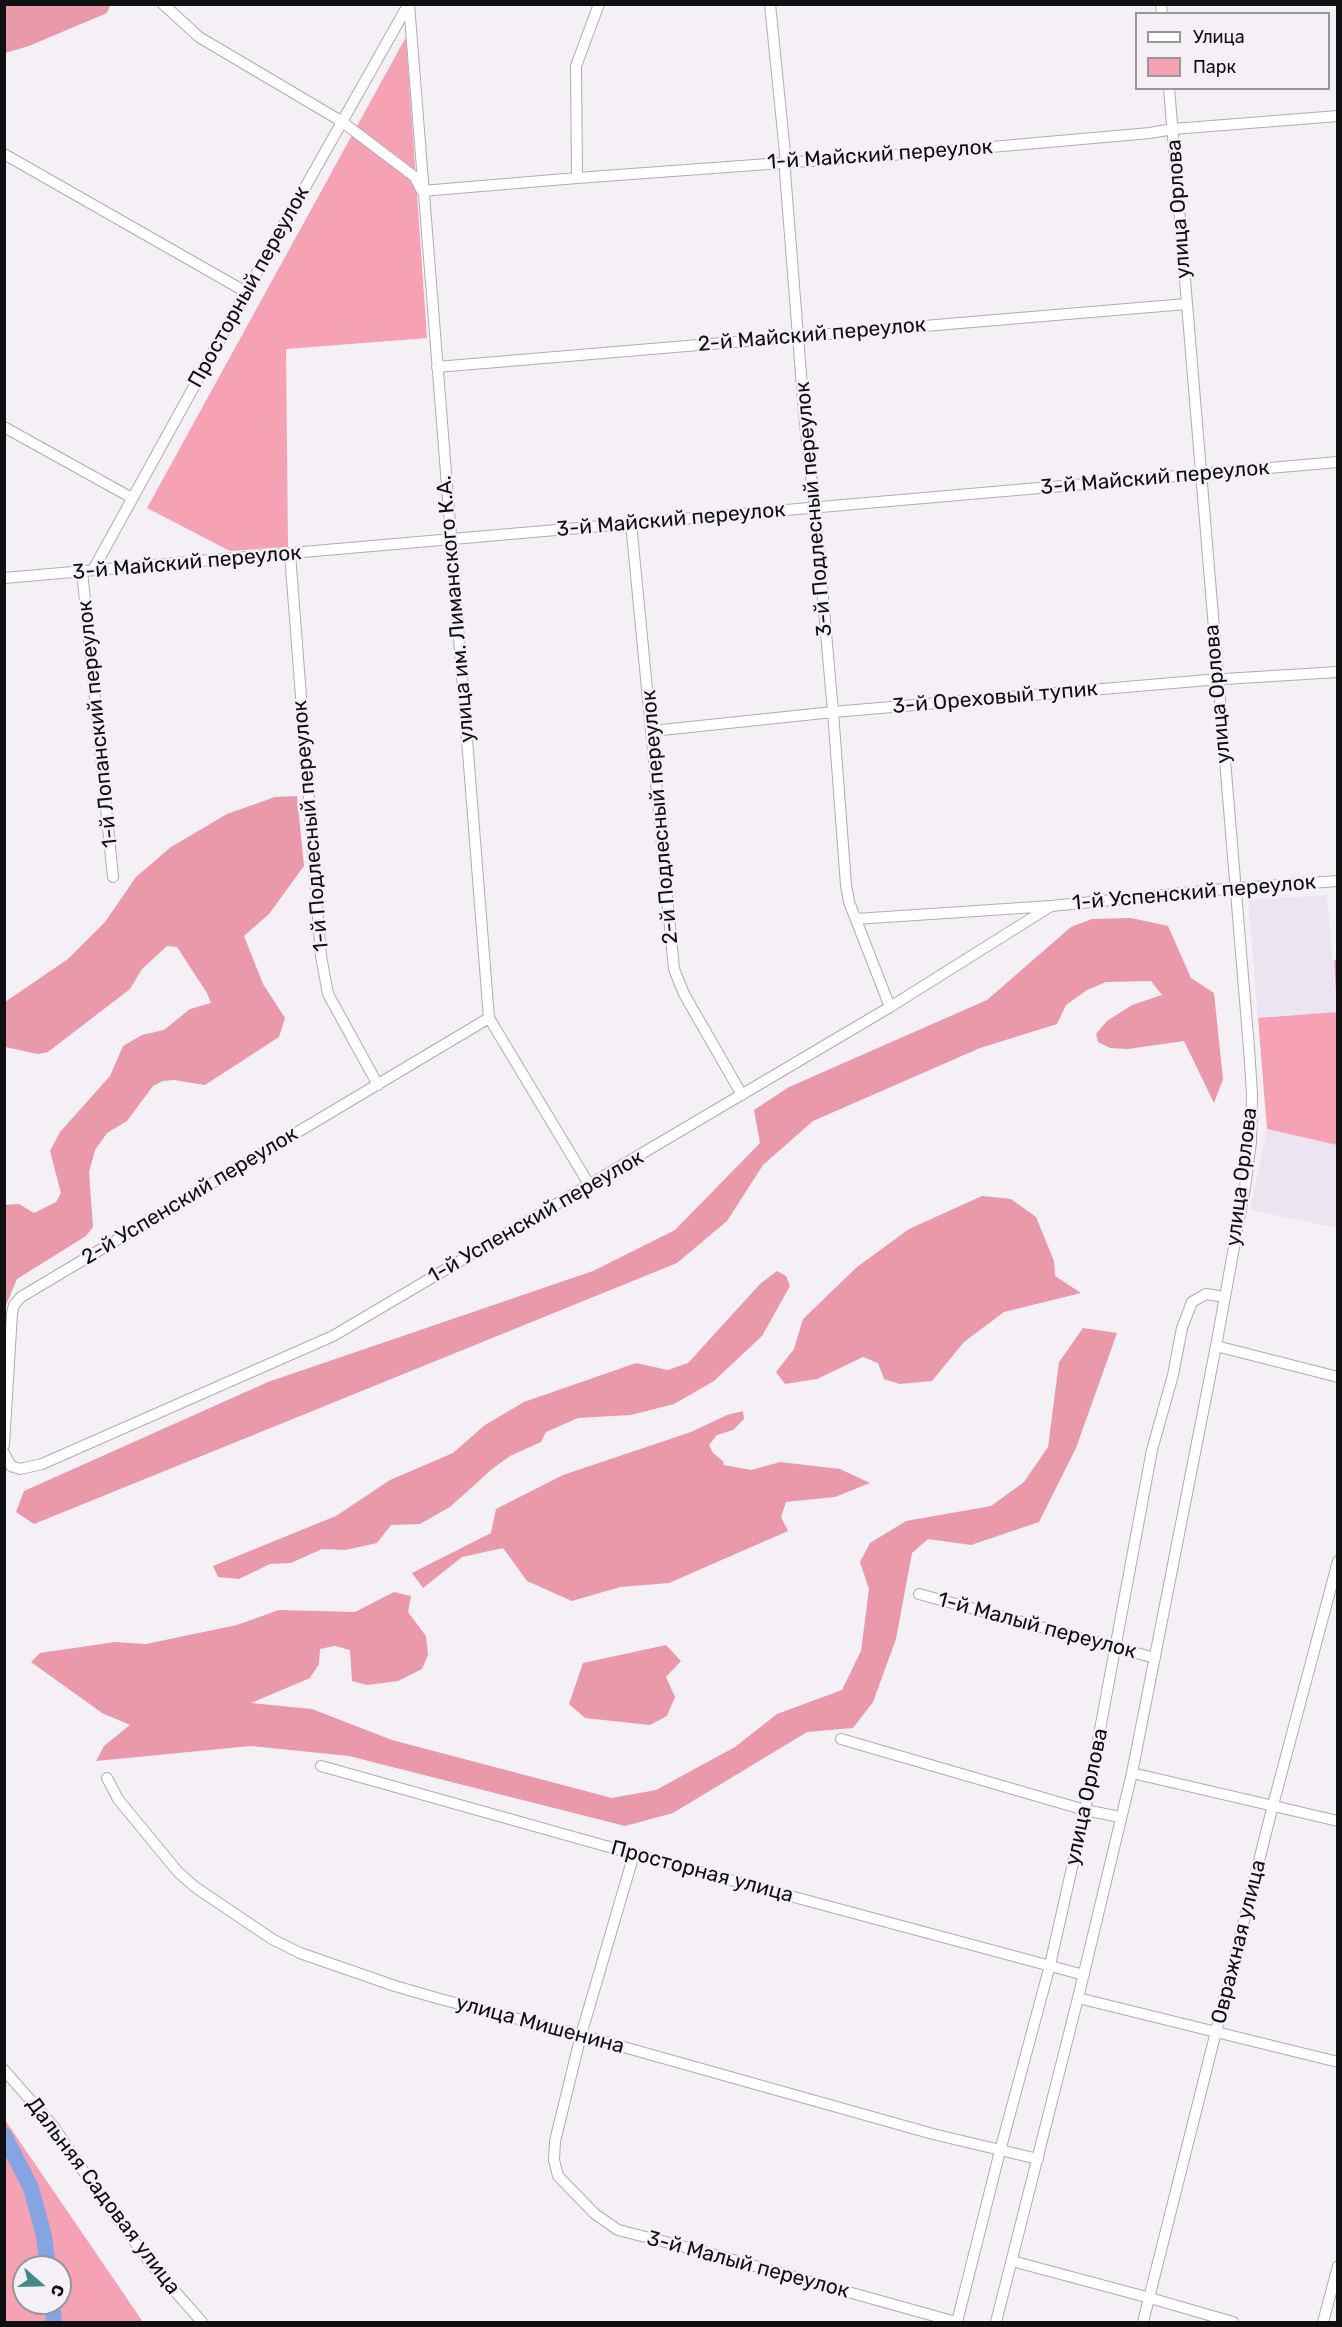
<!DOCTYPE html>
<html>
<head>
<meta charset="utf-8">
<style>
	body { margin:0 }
	#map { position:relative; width:1342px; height:2327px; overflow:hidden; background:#f4f0f6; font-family:Rubik,sans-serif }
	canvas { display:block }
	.frame { position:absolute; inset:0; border:6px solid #100f11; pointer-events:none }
	.legend { position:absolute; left:1135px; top:12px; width:195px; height:78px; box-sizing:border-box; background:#f4f0f6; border:2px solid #99969a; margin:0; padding:8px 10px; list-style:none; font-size:18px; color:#100f11 }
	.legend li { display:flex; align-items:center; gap:12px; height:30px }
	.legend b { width:30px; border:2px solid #99969a }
	.north { position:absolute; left:12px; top:2255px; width:60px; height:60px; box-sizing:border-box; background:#f4f0f6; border:2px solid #99969a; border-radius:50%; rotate:110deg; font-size:16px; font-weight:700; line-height:24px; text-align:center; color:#100f11 }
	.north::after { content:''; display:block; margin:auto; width:21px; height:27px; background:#448a84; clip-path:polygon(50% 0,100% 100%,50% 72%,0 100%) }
</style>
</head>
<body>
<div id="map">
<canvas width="1342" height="2327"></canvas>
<div class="frame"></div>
<ul class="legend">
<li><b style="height:8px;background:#fff"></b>Улица</li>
<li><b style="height:16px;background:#f5a3b4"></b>Парк</li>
</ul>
<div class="north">С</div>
</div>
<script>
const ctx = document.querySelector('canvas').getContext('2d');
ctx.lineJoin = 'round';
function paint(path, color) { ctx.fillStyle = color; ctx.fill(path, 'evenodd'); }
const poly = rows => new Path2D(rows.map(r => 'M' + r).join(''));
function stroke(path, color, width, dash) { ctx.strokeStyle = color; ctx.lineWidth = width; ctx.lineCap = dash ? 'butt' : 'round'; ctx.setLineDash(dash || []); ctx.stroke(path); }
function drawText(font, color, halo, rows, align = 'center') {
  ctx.font = font + ' Rubik,sans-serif'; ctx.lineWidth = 5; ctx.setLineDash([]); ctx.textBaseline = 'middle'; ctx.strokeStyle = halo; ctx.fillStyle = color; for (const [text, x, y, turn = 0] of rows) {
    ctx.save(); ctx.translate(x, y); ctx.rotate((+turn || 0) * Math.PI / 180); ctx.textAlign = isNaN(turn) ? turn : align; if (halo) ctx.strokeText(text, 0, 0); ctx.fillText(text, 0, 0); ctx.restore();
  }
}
paint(poly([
	[1327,895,1337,1012,1258,1018,1248,900],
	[1267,1129,1337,1145,1337,1228,1250,1210]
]), '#ede4f1');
paint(poly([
	[406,37,427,338,286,349,288,547,230,551,147,508],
	[1334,960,1337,960,1337,1145,1267,1129,1258,1018,1337,1012],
	[5,2120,143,2322,5,2322],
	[24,2267,60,2267,60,2303,24,2303]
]), '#f5a3b4');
paint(poly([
	[5,4,110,4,110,5,107,13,29,46,5,53],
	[297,796,304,866,269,914,244,936,263,984,285,1018,279,1037,205,1085,174,1080,163,1081,153,1086,127,1121,107,1133,95,1150,89,1172,93,1227,86,1236,17,1279,6,1305,5,1359,5,1205,19,1204,34,1213,56,1202,61,1193,50,1151,60,1132,110,1076,123,1046,142,1035,164,1030,190,1009,211,1003,207,993,177,947,167,946,142,969,130,989,48,1052,38,1054,5,1047,5,1002,68,959,105,922,136,877,171,847,227,814,275,797],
	[1131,918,1168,926,1191,978,1214,993,1223,1079,1214,1103,1184,1041,1128,1049,1110,1048,1098,1042,1096,1034,1107,1021,1132,1005,1162,995,1151,981,1106,982,1087,990,1066,1005,1057,1024,980,1048,813,1121,763,1165,727,1221,677,1263,34,1524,16,1512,24,1491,268,1382,593,1271,675,1230,760,1143,754,1110,789,1087,987,1000,1071,927,1092,919],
	[982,1196,1011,1199,1036,1217,1054,1261,1055,1276,1081,1293,1004,1312,964,1342,932,1381,900,1384,884,1379,878,1363,863,1357,817,1379,785,1384,776,1372,794,1349,803,1319,857,1267,909,1229],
	[777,1271,786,1276,790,1286,762,1336,714,1381,674,1404,631,1415,578,1418,546,1432,541,1442,510,1456,492,1469,450,1507,420,1524,391,1525,377,1543,345,1550,322,1549,291,1563,270,1564,239,1579,218,1577,213,1566,336,1516,390,1480,453,1453,485,1425,524,1402,636,1363,668,1370,688,1363,760,1284],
	[1083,1328,1117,1333,1076,1448,1039,1522,971,1545,928,1539,912,1553,896,1639,873,1702,853,1728,807,1732,673,1813,625,1826,349,1756,251,1746,96,1761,104,1746,130,1725,102,1713,31,1662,40,1653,115,1642,146,1644,237,1625,279,1610,355,1612,394,1592,411,1596,408,1612,426,1636,428,1655,422,1669,398,1681,367,1685,352,1681,350,1650,335,1646,320,1649,319,1664,310,1678,251,1703,312,1709,392,1740,612,1798,656,1790,735,1747,777,1714,842,1690,861,1651,869,1589,860,1562,870,1543,906,1521,991,1506,1024,1482,1048,1447,1059,1362],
	[743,1411,744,1419,733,1430,717,1435,709,1445,713,1453,723,1461,724,1465,751,1470,780,1462,840,1469,870,1483,835,1497,786,1502,781,1517,788,1531,669,1583,620,1587,572,1601,527,1581,503,1548,462,1557,423,1588,412,1573,491,1533,496,1509,563,1475,691,1432,727,1415],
	[666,1645,681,1661,666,1677,675,1697,667,1716,650,1725,585,1718,569,1704,583,1663]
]), '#ea99aa');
stroke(poly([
	[4,2135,31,2188,44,2236,48,2267],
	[52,2303,54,2322]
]), '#85a4e4', 16);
const street = poly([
	[163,4,199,37,341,121,415,177,422,191,577,178,946,151,1150,133,1173,129,1338,116],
	[409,4,489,1018,590,1186],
	[770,4,786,163,785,172,805,425,815,508,833,712,846,885,849,902,890,1007],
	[1161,4,1162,14],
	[4,154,246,292],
	[577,178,576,66,599,4],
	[437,367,1186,304],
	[4,427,132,498],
	[631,523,674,969,684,994,742,1095],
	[290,554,321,956,328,994,378,1085],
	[93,570,246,292,408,5],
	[82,571,113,877],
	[4,578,1338,462],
	[652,731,833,712,1208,680,1338,672],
	[856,919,1051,906,1224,889,1338,881],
	[1216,1346,1338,1377],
	[4,1445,12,1313,14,1305,21,1297,489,1018],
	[4,1453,11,1466,20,1469,42,1464,333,1336,890,1007,1051,906],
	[919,1594,1155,1658],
	[841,1739,1085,1810,1120,1817],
	[321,1766,634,1854,1084,1975],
	[1132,1773,1338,1821],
	[107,1778,118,1799,178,1872,195,1887,272,1939,300,1953,395,1986,440,1999,581,2035,933,2134,1038,2159],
	[634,1854,581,2035,555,2141,554,2160,558,2176,595,2214,618,2230,701,2251,956,2322],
	[1078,1998,1338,2062],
	[4,2070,54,2127,90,2181,151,2264,202,2322],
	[1012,2261,1150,2298,1233,2322],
	[957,2322,1000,2151,1050,1965,1085,1810,1152,1450,1173,1375,1182,1328,1192,1302,1206,1294,1225,1297],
	[996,2322,1078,1998,1132,1773,1216,1346,1245,1187,1251,1142,1252,1094,1249,1048,1169,88],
	[1143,2322,1273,1805,1338,1561],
	[1323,2322,1338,2266]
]);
stroke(street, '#b1acb3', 12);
stroke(street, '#fff', 10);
drawText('21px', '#100f11', '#f4f0f6', [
	["1-й Майский переулок",880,155,-4],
	["улица Орлова",1179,209,-94],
	["Просторный переулок",249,287,-61],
	["2-й Майский переулок",812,335,-5],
	["3-й Майский переулок",1155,478,-5],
	["3-й Подлесный переулок",814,509,-95],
	["3-й Майский переулок",671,520,-5],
	["3-й Майский переулок",187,563,-5],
	["улица им. Лиманского К.А.",456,609,-95],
	["улица Орлова",1218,694,-95],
	["3-й Ореховый тупик",995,698,-5],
	["1-й Лопанский переулок",98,724,-96],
	["2-й Подлесный переулок",660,817,-95],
	["1-й Подлесный переулок",311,826,-95],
	["1-й Успенский переулок",1194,893,-5],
	["улица Орлова",1242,1177,-83],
	["2-й Успенский переулок",190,1196,-31],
	["1-й Успенский переулок",536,1217,-30],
	["1-й Малый переулок",1037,1626,15],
	["улица Орлова",1087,1797,-78],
	["Просторная улица",702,1872,15],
	["Овражная улица",1239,1942,-76],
	["улица Мишенина",540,2025,15],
	["Дальняя Садовая улица",103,2196,53],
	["3-й Малый переулок",748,2265,15]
]);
</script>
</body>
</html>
